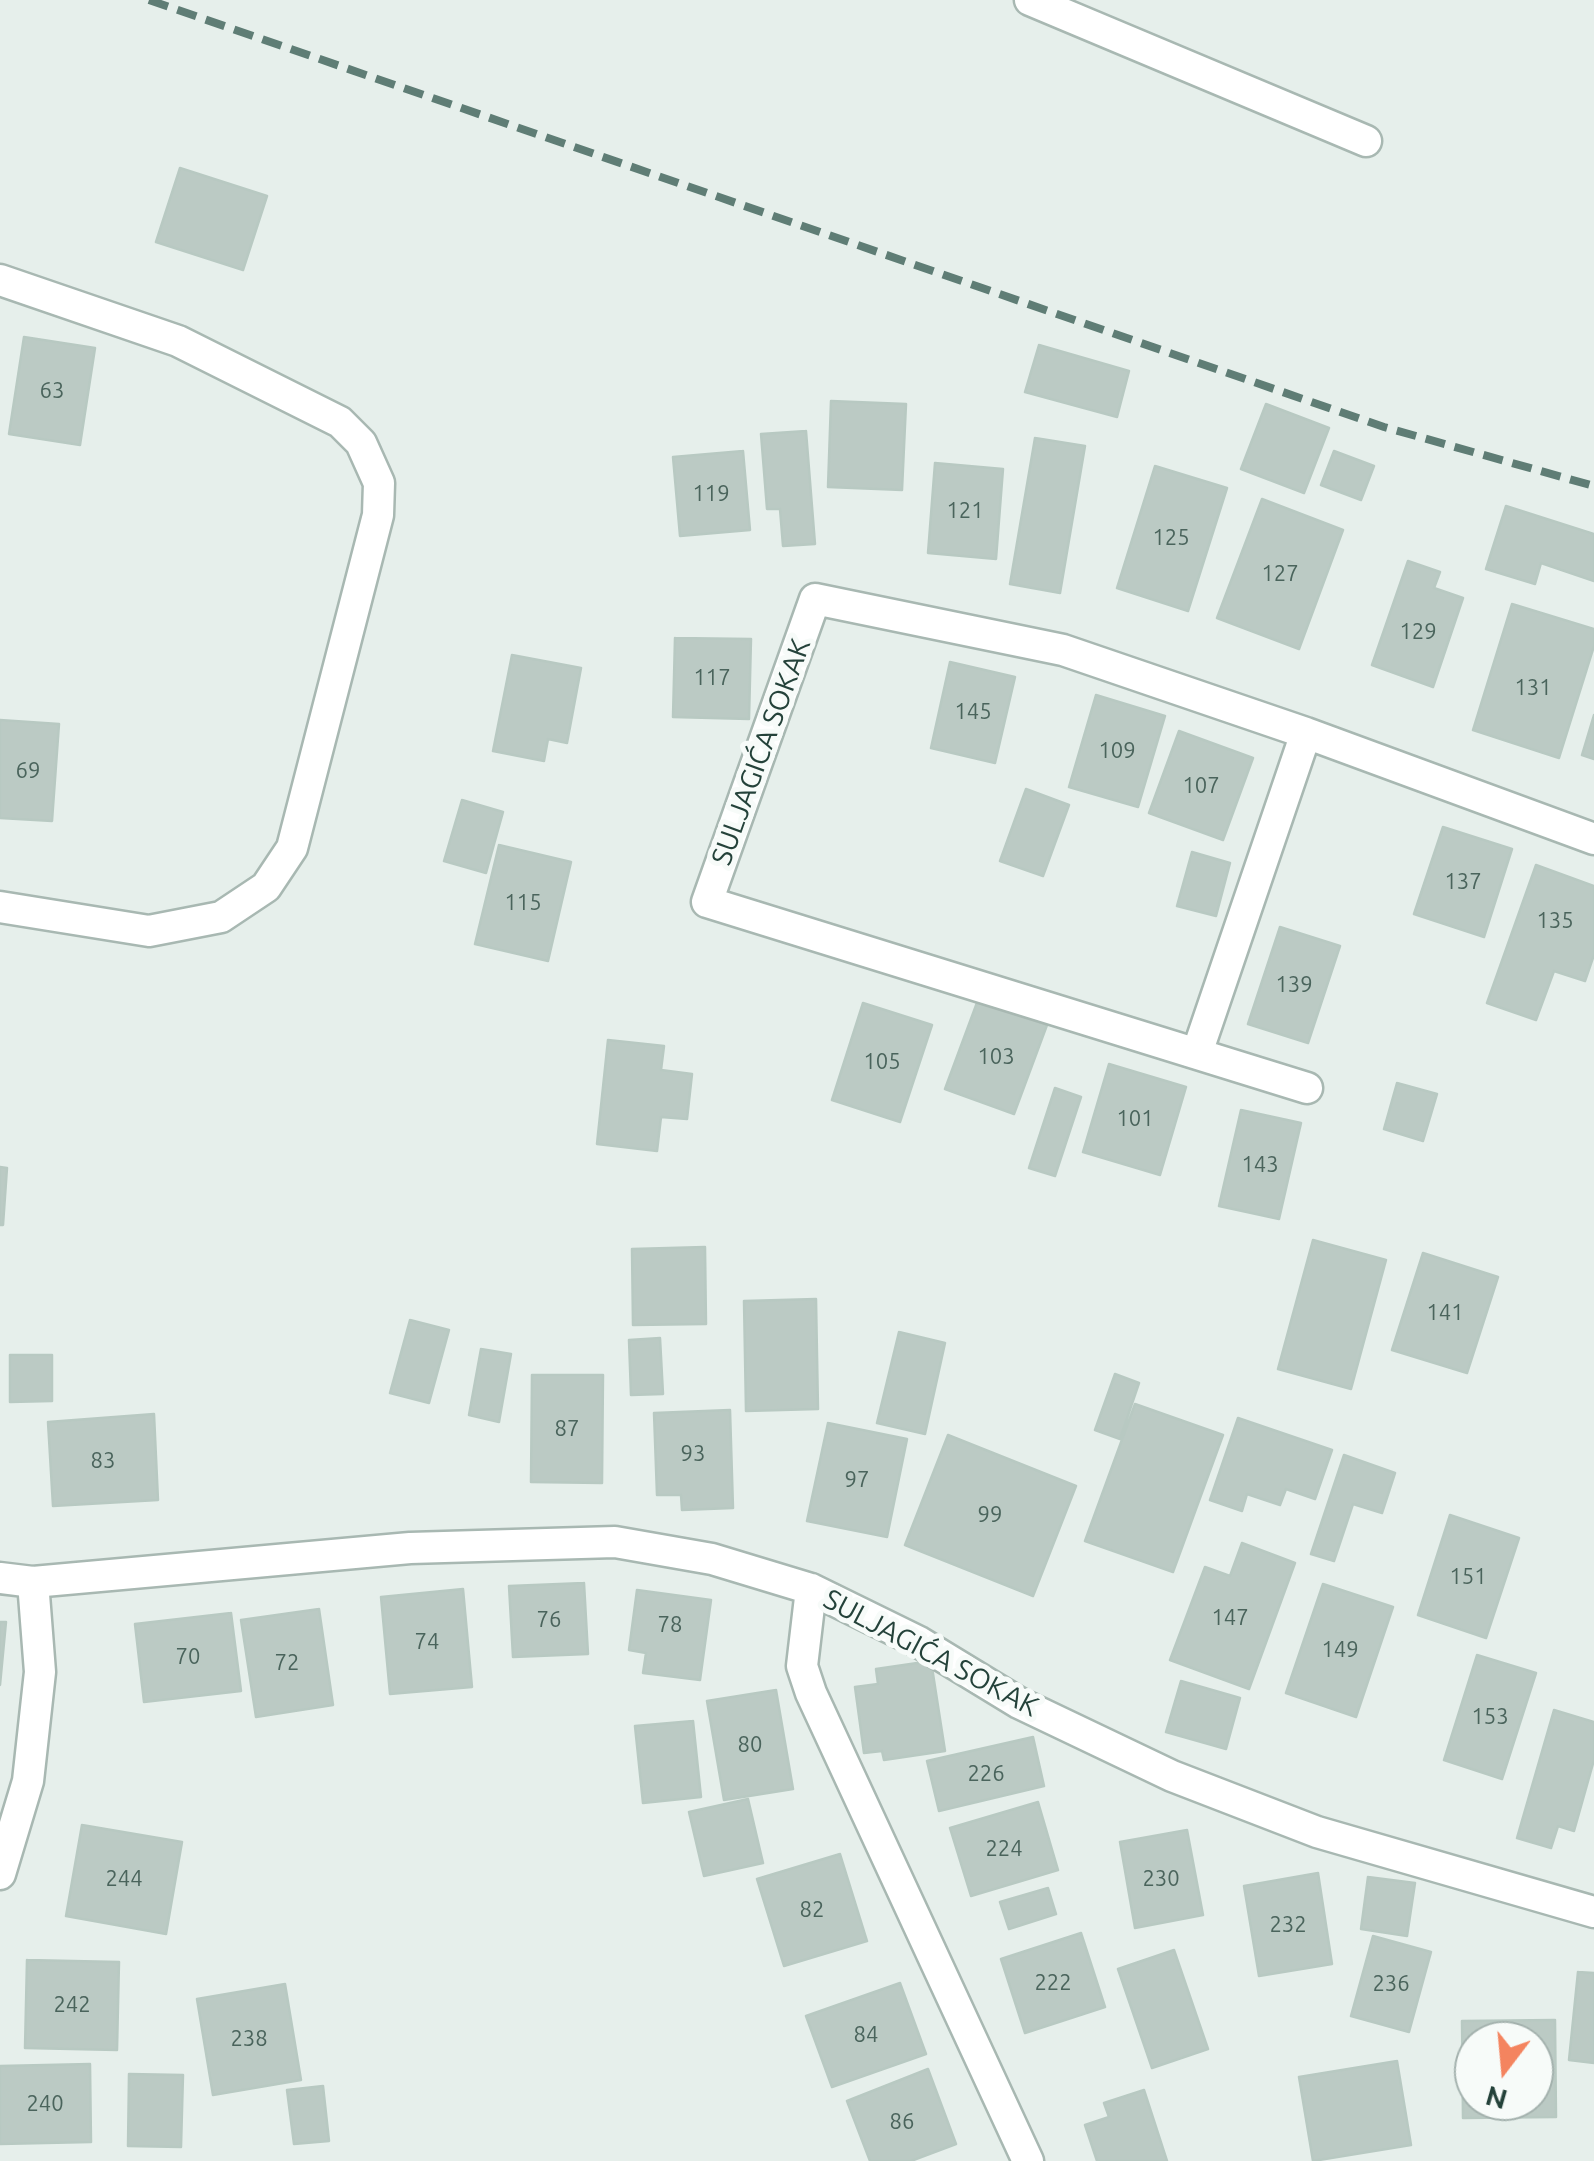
<!DOCTYPE html>
<html>
<head>
<meta charset="utf-8">
<style>
	body { margin:0 }
	#map { position:relative; width:1594px; height:2161px; overflow:hidden; background:#e6efeb; font-family:Ubuntu,sans-serif }
	canvas { display:block }
	.north { position:absolute; left:1454px; top:2021px; width:100px; height:100px; box-sizing:border-box; background:#f7fbf9; border:2px solid #a3b1ad; border-radius:50%; rotate:196deg; font-size:28px; font-weight:700; line-height:40px; text-align:center; color:#24423a }
	.north::after { content:''; display:block; margin:auto; width:35px; height:45px; background:#f4845f; clip-path:polygon(50% 0,100% 100%,50% 72%,0 100%) }
</style>
</head>
<body>
<div id="map">
<canvas width="1594" height="2161"></canvas>
<div class="north">N</div>
</div>
<script>
const ctx = document.querySelector('canvas').getContext('2d');
ctx.lineJoin = 'round';
function paint(path, color) { ctx.fillStyle = color; ctx.fill(path, 'evenodd'); }
const poly = rows => new Path2D(rows.map(r => 'M' + r).join(''));
function stroke(path, color, width, dash) { ctx.strokeStyle = color; ctx.lineWidth = width; ctx.lineCap = dash ? 'butt' : 'round'; ctx.setLineDash(dash || []); ctx.stroke(path); }
function drawText(font, color, halo, rows, align = 'center') {
  ctx.font = font + ' Ubuntu,sans-serif'; ctx.lineWidth = 10; ctx.setLineDash([]); ctx.textBaseline = 'middle'; ctx.strokeStyle = halo; ctx.fillStyle = color; for (const [text, x, y, turn = 0] of rows) {
    ctx.save(); ctx.translate(x, y); ctx.rotate((+turn || 0) * Math.PI / 180); ctx.textAlign = isNaN(turn) ? turn : align; if (halo) ctx.strokeText(text, 0, 0); ctx.fillText(text, 0, 0); ctx.restore();
  }
}
const building = poly([
	[180,168,267,196,243,270,156,242,180,168],
	[24,337,95,348,80,445,9,434,24,337],
	[1039,345,1129,371,1117,417,1025,392,1039,345],
	[831,401,906,404,902,490,828,487,831,401],
	[1266,404,1329,428,1304,493,1241,469,1266,404],
	[806,431,815,544,783,546,780,509,767,509,761,434,806,431],
	[1035,438,1085,446,1060,593,1010,584,1035,438],
	[743,451,750,530,680,536,673,457,743,451],
	[1334,451,1374,466,1361,500,1321,485,1334,451],
	[935,463,1003,469,996,559,928,553,935,463],
	[1155,466,1227,488,1188,611,1117,588,1155,466],
	[1262,499,1343,530,1299,649,1217,618,1262,499],
	[1506,506,1594,534,1594,581,1541,563,1535,584,1486,569,1506,506],
	[1408,561,1440,572,1434,588,1463,598,1433,687,1372,665,1408,561],
	[1512,604,1594,629,1594,646,1559,758,1473,730,1512,604],
	[675,638,751,639,749,719,673,717,675,638],
	[512,655,581,668,567,743,548,739,544,761,493,751,512,655],
	[950,662,1015,677,995,763,931,748,950,662],
	[1096,695,1165,716,1138,807,1069,787,1096,695],
	[1594,715,1594,759,1582,755,1594,715],
	[0,720,59,724,52,821,0,818,0,720],
	[1179,731,1253,758,1223,840,1149,813,1179,731],
	[1026,789,1069,805,1043,876,1000,861,1026,789],
	[462,800,503,812,486,873,444,861,462,800],
	[1443,827,1512,849,1484,937,1414,914,1443,827],
	[499,845,571,862,548,961,475,944,499,845],
	[1192,852,1230,863,1216,916,1177,906,1192,852],
	[1536,865,1594,886,1594,955,1585,981,1554,971,1536,1020,1487,1003,1536,865],
	[1280,927,1340,946,1308,1043,1248,1024,1280,927],
	[978,1000,1047,1025,1014,1114,945,1089,978,1000],
	[863,1003,932,1025,900,1122,832,1100,863,1003],
	[608,1040,664,1046,661,1070,692,1074,687,1119,661,1117,657,1151,597,1144,608,1040],
	[1109,1064,1186,1087,1160,1175,1083,1152,1109,1064],
	[1397,1083,1437,1094,1423,1141,1384,1129,1397,1083],
	[1055,1088,1081,1097,1055,1176,1029,1168,1055,1088],
	[1241,1110,1301,1123,1279,1219,1219,1206,1241,1110],
	[0,1167,7,1168,3,1225,0,1225,0,1167],
	[1313,1240,1386,1260,1351,1389,1278,1369,1313,1240],
	[705,1247,706,1324,633,1325,632,1249,705,1247],
	[1423,1253,1498,1277,1467,1373,1392,1350,1423,1253],
	[816,1299,818,1409,746,1411,744,1301,816,1299],
	[410,1320,449,1330,429,1403,390,1393,410,1320],
	[899,1332,945,1343,925,1434,877,1423,899,1332],
	[660,1338,663,1394,631,1395,629,1340,660,1338],
	[481,1349,511,1354,499,1422,469,1415,481,1349],
	[10,1355,52,1355,52,1401,10,1402,10,1355],
	[1115,1374,1139,1383,1120,1439,1095,1430,1115,1374],
	[532,1375,603,1375,602,1483,531,1482,532,1375],
	[1135,1404,1223,1435,1173,1572,1085,1541,1135,1404],
	[730,1410,733,1508,682,1510,681,1495,657,1495,654,1413,730,1410],
	[154,1414,158,1500,53,1506,48,1422,154,1414],
	[1238,1418,1332,1450,1315,1499,1286,1489,1280,1505,1247,1494,1242,1511,1210,1500,1238,1418],
	[828,1423,907,1439,887,1537,807,1521,828,1423],
	[948,1435,1076,1486,1033,1596,905,1545,948,1435],
	[1344,1455,1395,1473,1382,1513,1353,1504,1334,1561,1311,1554,1344,1455],
	[1450,1515,1519,1538,1486,1638,1418,1615,1450,1515],
	[1242,1543,1295,1563,1249,1689,1170,1660,1205,1567,1230,1576,1242,1543],
	[584,1583,588,1654,513,1657,509,1586,584,1583],
	[1323,1584,1393,1607,1356,1717,1286,1693,1323,1584],
	[463,1589,472,1687,390,1694,381,1597,463,1589],
	[637,1590,711,1600,700,1680,643,1673,646,1653,629,1650,637,1590],
	[319,1609,333,1705,256,1717,241,1620,319,1609],
	[231,1613,241,1691,144,1702,135,1624,231,1613],
	[0,1622,6,1622,0,1685,0,1622],
	[1477,1655,1536,1673,1502,1779,1444,1760,1477,1655],
	[931,1661,945,1751,884,1760,882,1751,864,1753,855,1687,878,1684,876,1669,931,1661],
	[1181,1681,1240,1698,1226,1749,1166,1732,1181,1681],
	[776,1690,793,1789,724,1800,707,1701,776,1690],
	[1554,1710,1594,1722,1594,1760,1574,1831,1558,1826,1551,1848,1517,1838,1554,1710],
	[693,1721,701,1797,643,1803,635,1726,693,1721],
	[1033,1737,1044,1786,939,1811,927,1761,1033,1737],
	[748,1799,763,1863,704,1876,689,1812,748,1799],
	[1038,1802,1058,1870,971,1896,950,1828,1038,1802],
	[82,1825,182,1842,166,1934,66,1916,82,1825],
	[1187,1830,1203,1915,1135,1928,1120,1842,1187,1830],
	[840,1854,867,1941,784,1966,757,1879,840,1854],
	[1318,1873,1332,1964,1259,1976,1244,1886,1318,1873],
	[1368,1877,1415,1883,1407,1936,1361,1929,1368,1877],
	[1048,1888,1056,1914,1009,1929,1000,1902,1048,1888],
	[1081,1933,1105,2007,1025,2033,1001,1959,1081,1933],
	[1373,1936,1431,1952,1409,2032,1351,2016,1373,1936],
	[1174,1950,1208,2049,1152,2068,1118,1969,1174,1950],
	[27,1960,119,1962,117,2050,25,2048,27,1960],
	[1578,1972,1594,1973,1594,2063,1569,2060,1578,1972],
	[900,1983,926,2054,832,2087,806,2016,900,1983],
	[285,1984,301,2080,213,2095,197,1999,285,1984],
	[1555,2020,1556,2117,1463,2118,1462,2021,1555,2020],
	[1474,2041,1534,2041,1534,2101,1474,2101,1474,2041],
	[1397,2061,1411,2145,1313,2161,1299,2077,1397,2061],
	[90,2064,91,2142,0,2144,0,2066,90,2064],
	[928,2069,956,2144,911,2161,870,2161,847,2101,928,2069],
	[129,2074,183,2075,181,2147,128,2146,129,2074],
	[323,2086,329,2141,294,2144,287,2090,323,2086],
	[1144,2090,1167,2161,1097,2161,1085,2125,1109,2117,1104,2103,1144,2090]
]);
paint(building, '#bbcac4');
stroke(building, '#b8c9c2', 2.5);
const minor = poly([
	[1030,0,1366,141],
	[0,280,178,341,340,422,361,443,379,483,378,515,292,848,266,887,221,917,149,931,0,907],
	[1306,733,1063,650,815,599,707,902,1307,1088],
	[1197,1053,1306,733,1594,839],
	[0,1578,33,1582,410,1548,615,1542,712,1559,811,1589,919,1642,1019,1703,1172,1776,1317,1832,1594,1912],
	[811,1589,802,1666,811,1693,1028,2161],
	[0,1874,28,1781,40,1672,33,1582]
]);
stroke(minor, '#a8b8b2', 35);
stroke(minor, '#fff', 30);
stroke(poly([
	[149,0,1384,427,1594,486]
]), '#5f7d75', 8, [20, 10]);
drawText('22px', '#4a645c', null, [
	["63",52,391],
	["119",711,494],
	["121",965,511],
	["125",1171,538],
	["127",1280,574],
	["129",1418,632],
	["117",712,678],
	["131",1533,688],
	["145",973,712],
	["109",1117,751],
	["69",28,771],
	["107",1201,786],
	["137",1463,882],
	["115",523,903],
	["135",1555,921],
	["139",1294,985],
	["103",996,1057],
	["105",882,1062],
	["101",1135,1119],
	["143",1260,1165],
	["141",1445,1313],
	["87",567,1429],
	["93",693,1454],
	["83",103,1461],
	["97",857,1480],
	["99",990,1515],
	["151",1468,1577],
	["147",1230,1618],
	["76",549,1620],
	["78",670,1625],
	["74",427,1642],
	["149",1340,1650],
	["70",188,1657],
	["72",287,1663],
	["153",1490,1717],
	["80",750,1745],
	["226",986,1774],
	["224",1004,1849],
	["244",124,1879],
	["230",1161,1879],
	["82",812,1910],
	["232",1288,1925],
	["222",1053,1983],
	["236",1391,1984],
	["242",72,2005],
	["84",866,2035],
	["238",249,2039],
	["240",45,2104],
	["86",902,2122]
]);
drawText('28px', '#24423a', '#f7fbf9', [
	["SULJAGIĆA SOKAK",761,752,-70],
	["SULJAGIĆA SOKAK",931,1653,28]
]);
</script>
</body>
</html>
